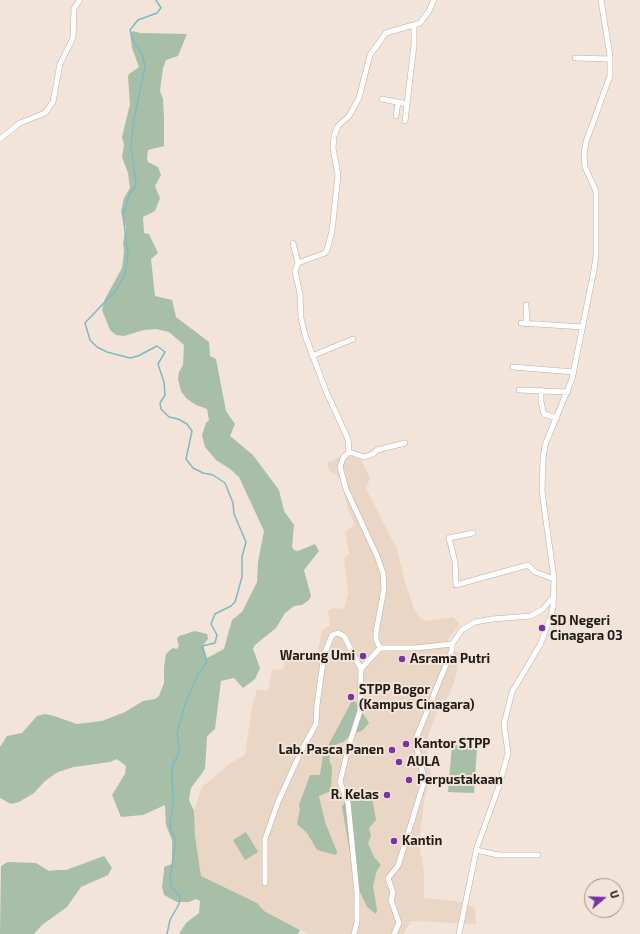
<!DOCTYPE html>
<html>
<head>
<meta charset="utf-8">
<style>
	body { margin:0 }
	#map { position:relative; width:640px; height:934px; overflow:hidden; background:#f2e4d8; font-family:"Exo 2",sans-serif }
	canvas { display:block }
	.north { position:absolute; left:584px; top:878px; width:40px; height:40px; box-sizing:border-box; background:#f2e4d8; border:1px solid #9f948c; border-radius:50%; rotate:71deg; font-size:11px; font-weight:700; line-height:16px; text-align:center; color:#221d19 }
	.north::after { content:''; display:block; margin:auto; width:14px; height:18px; background:#7a33a6; clip-path:polygon(50% 0,100% 100%,50% 72%,0 100%) }
</style>
</head>
<body>
<div id="map">
<canvas width="640" height="934"></canvas>
<div class="north">U</div>
</div>
<script>
const ctx = document.querySelector('canvas').getContext('2d');
ctx.lineJoin = 'round';
function paint(path, color) { ctx.fillStyle = color; ctx.fill(path, 'evenodd'); }
const poly = rows => new Path2D(rows.map(r => 'M' + r).join(''));
function stroke(path, color, width, dash) { ctx.strokeStyle = color; ctx.lineWidth = width; ctx.lineCap = dash ? 'butt' : 'round'; ctx.setLineDash(dash || []); ctx.stroke(path); }
function drawText(font, color, halo, rows, align = 'center') {
  ctx.font = font + ' "Exo 2",sans-serif'; ctx.lineWidth = 4; ctx.setLineDash([]); ctx.textBaseline = 'middle'; ctx.strokeStyle = halo; ctx.fillStyle = color; for (const [text, x, y, turn = 0] of rows) {
    ctx.save(); ctx.translate(x, y); ctx.rotate((+turn || 0) * Math.PI / 180); ctx.textAlign = isNaN(turn) ? turn : align; if (halo) ctx.strokeText(text, 0, 0); ctx.fillText(text, 0, 0); ctx.restore();
  }
}
paint(poly([
	[352,456,362,461,370,478,366,489,397,549,404,579,414,609,421,619,426,621,453,617,460,624,447,641,449,648,460,654,455,679,449,695,437,711,427,739,427,761,431,772,424,802,419,842,424,872,424,898,462,902,475,908,476,924,411,921,403,934,309,934,264,911,257,903,201,876,195,836,194,811,202,787,229,764,245,755,252,707,257,689,268,691,272,670,283,669,286,660,294,661,304,650,316,653,318,650,322,630,330,626,328,610,335,608,344,609,348,593,344,558,349,554,345,532,355,524,349,513,341,481,336,475,329,471,327,462,333,461,336,458]
]), '#ead6c5');
paint(poly([
	[133,31,140,33,187,34,178,56,166,60,163,68,160,91,163,99,164,118,164,146,148,150,147,158,148,162,158,167,161,175,155,186,160,198,155,211,143,217,144,233,149,234,158,253,151,259,155,296,172,300,176,317,209,342,210,356,216,359,226,411,235,424,230,436,253,455,279,490,284,511,294,525,292,547,294,550,298,551,315,544,319,551,304,570,311,596,309,600,302,605,294,606,285,613,276,628,255,645,253,649,260,668,255,679,243,688,234,678,221,681,215,729,207,736,205,769,191,788,189,800,194,811,195,836,201,876,257,903,264,911,300,930,298,934,179,934,186,923,199,913,200,901,196,899,189,902,177,902,164,895,162,887,164,871,164,867,172,864,172,840,166,825,165,805,143,815,121,817,112,795,125,774,126,766,117,759,110,762,74,767,58,772,45,781,34,793,19,802,11,804,0,798,0,747,7,736,22,733,37,716,45,714,54,716,77,724,102,721,125,712,143,701,155,699,159,696,164,683,164,667,166,654,169,651,173,648,177,649,179,646,177,639,179,636,195,631,207,634,208,639,203,645,207,658,224,649,232,620,242,612,257,582,258,562,264,531,239,477,230,469,216,460,205,447,202,435,206,423,209,420,207,409,196,405,186,398,181,391,178,379,179,372,183,365,184,345,169,332,156,329,144,330,124,336,116,335,110,330,102,310,105,299,122,268,124,251,123,243,126,227,121,212,124,198,130,188,128,173,122,157,124,145,122,137,130,104,128,77,129,74,139,67,132,48,130,33],
	[352,701,356,702,369,723,363,730,349,736,343,742,332,746,329,759,332,767,331,791,319,796,325,822,337,852,336,855,317,850,307,833,297,824,300,809,299,805,310,775,320,775,323,755],
	[452,745,477,747,474,793,448,792],
	[364,796,372,798,376,820,369,828,371,836,368,843,374,857,381,865,377,870,373,886,377,910,376,914,367,907,355,881,342,807,346,800],
	[246,832,258,852,245,860,233,840],
	[104,856,112,868,108,875,81,887,67,907,42,925,34,934,0,934,1,866,8,862,36,863,49,871,57,870,66,870]
]), '#a7bfa7');
stroke(poly([
	[156,0,161,8,157,13,138,20,130,30,133,40,142,54,145,66,134,119,131,145,136,184,129,195,123,216,128,253,125,274,117,289,85,323,90,340,97,347,107,352,130,358,138,356,157,346,165,352,158,364,164,382,165,395,160,403,161,409,169,417,178,419,187,424,192,431,186,459,193,468,203,473,213,475,225,483,233,503,234,514,246,542,242,557,242,577,235,602,231,606,215,614,211,624,217,635,215,643,202,646,207,662,199,673,186,701,177,733,179,747,178,756,173,763,172,772,173,805,170,823,171,832,176,840,170,878,172,888,180,896,179,904,170,920,167,934]
]), '#7cbbc4', 1.5);
const street = poly([
	[575,58,610,59],
	[382,99,407,104],
	[396,116,398,102],
	[405,121,414,45,414,26],
	[0,139,20,123,45,113,53,102,60,64,73,38,74,8,80,0],
	[293,243,298,263],
	[526,305,527,324],
	[521,323,583,327],
	[312,356,353,339],
	[513,367,574,372],
	[519,390,568,392],
	[541,390,541,402,544,414,557,418],
	[349,452,364,457,373,454,377,450,405,443],
	[473,533,449,538,455,562,456,585,528,565,535,572,554,579],
	[452,644,462,630,475,622,492,619,531,616,543,609,553,597],
	[380,648,376,640,376,632,384,589,383,573,377,556,346,489,340,467,343,458,349,452,348,439,326,391,305,335,301,318,300,294,295,271,298,263,325,253,327,250,332,231,338,175,333,148,334,136,338,126,349,116,359,98,370,55,386,33,420,23,429,11,434,0],
	[299,755,316,724,317,705,324,655,332,635,338,633,344,636,361,669],
	[476,850,498,855,538,855],
	[265,883,265,839,278,802,298,758],
	[354,934,357,922,357,893,348,803,340,782,349,745,360,711,361,669,380,648,415,648,452,644],
	[394,934,399,923,391,900,393,893,388,878,398,866,423,785,424,778,415,741,452,650,452,644],
	[459,934,477,847,499,786,508,753,504,724,512,692,540,645,550,619,553,607,554,579,542,491,543,459,545,445,572,379,594,270,596,255,596,191,585,167,584,154,586,142,610,76,610,56,601,0]
]);
stroke(street, '#bcafa4', 6);
stroke(street, '#fff', 5);
for (const [x, y, r, color] of [
	[542,628,4,"#7a33a6"],
	[363,656,4,"#7a33a6"],
	[402,659,4,"#7a33a6"],
	[351,697,4,"#7a33a6"],
	[406,744,4,"#7a33a6"],
	[392,750,4,"#7a33a6"],
	[399,762,4,"#7a33a6"],
	[409,780,4,"#7a33a6"],
	[387,795,4,"#7a33a6"],
	[394,841,4,"#7a33a6"]
]) { const dot = new Path2D(); dot.arc(x, y, r, 0, 2 * Math.PI); ctx.fillStyle = color; ctx.fill(dot); stroke(dot, '#f2e4d8', 1.5); }
drawText('bold 13px', '#221d19', '#f2e4d8', [
	["SD Negeri",550,621],
	["Cinagara 03",550,636],
	["Warung Umi",355,656,"right"],
	["Asrama Putri",410,659],
	["STPP Bogor",359,690],
	["(Kampus Cinagara)",359,705],
	["Kantor STPP",414,744],
	["Lab. Pasca Panen",384,750,"right"],
	["AULA",407,762],
	["Perpustakaan",417,780],
	["R. Kelas",379,795,"right"],
	["Kantin",402,841]
], 'left');
</script>
</body>
</html>
